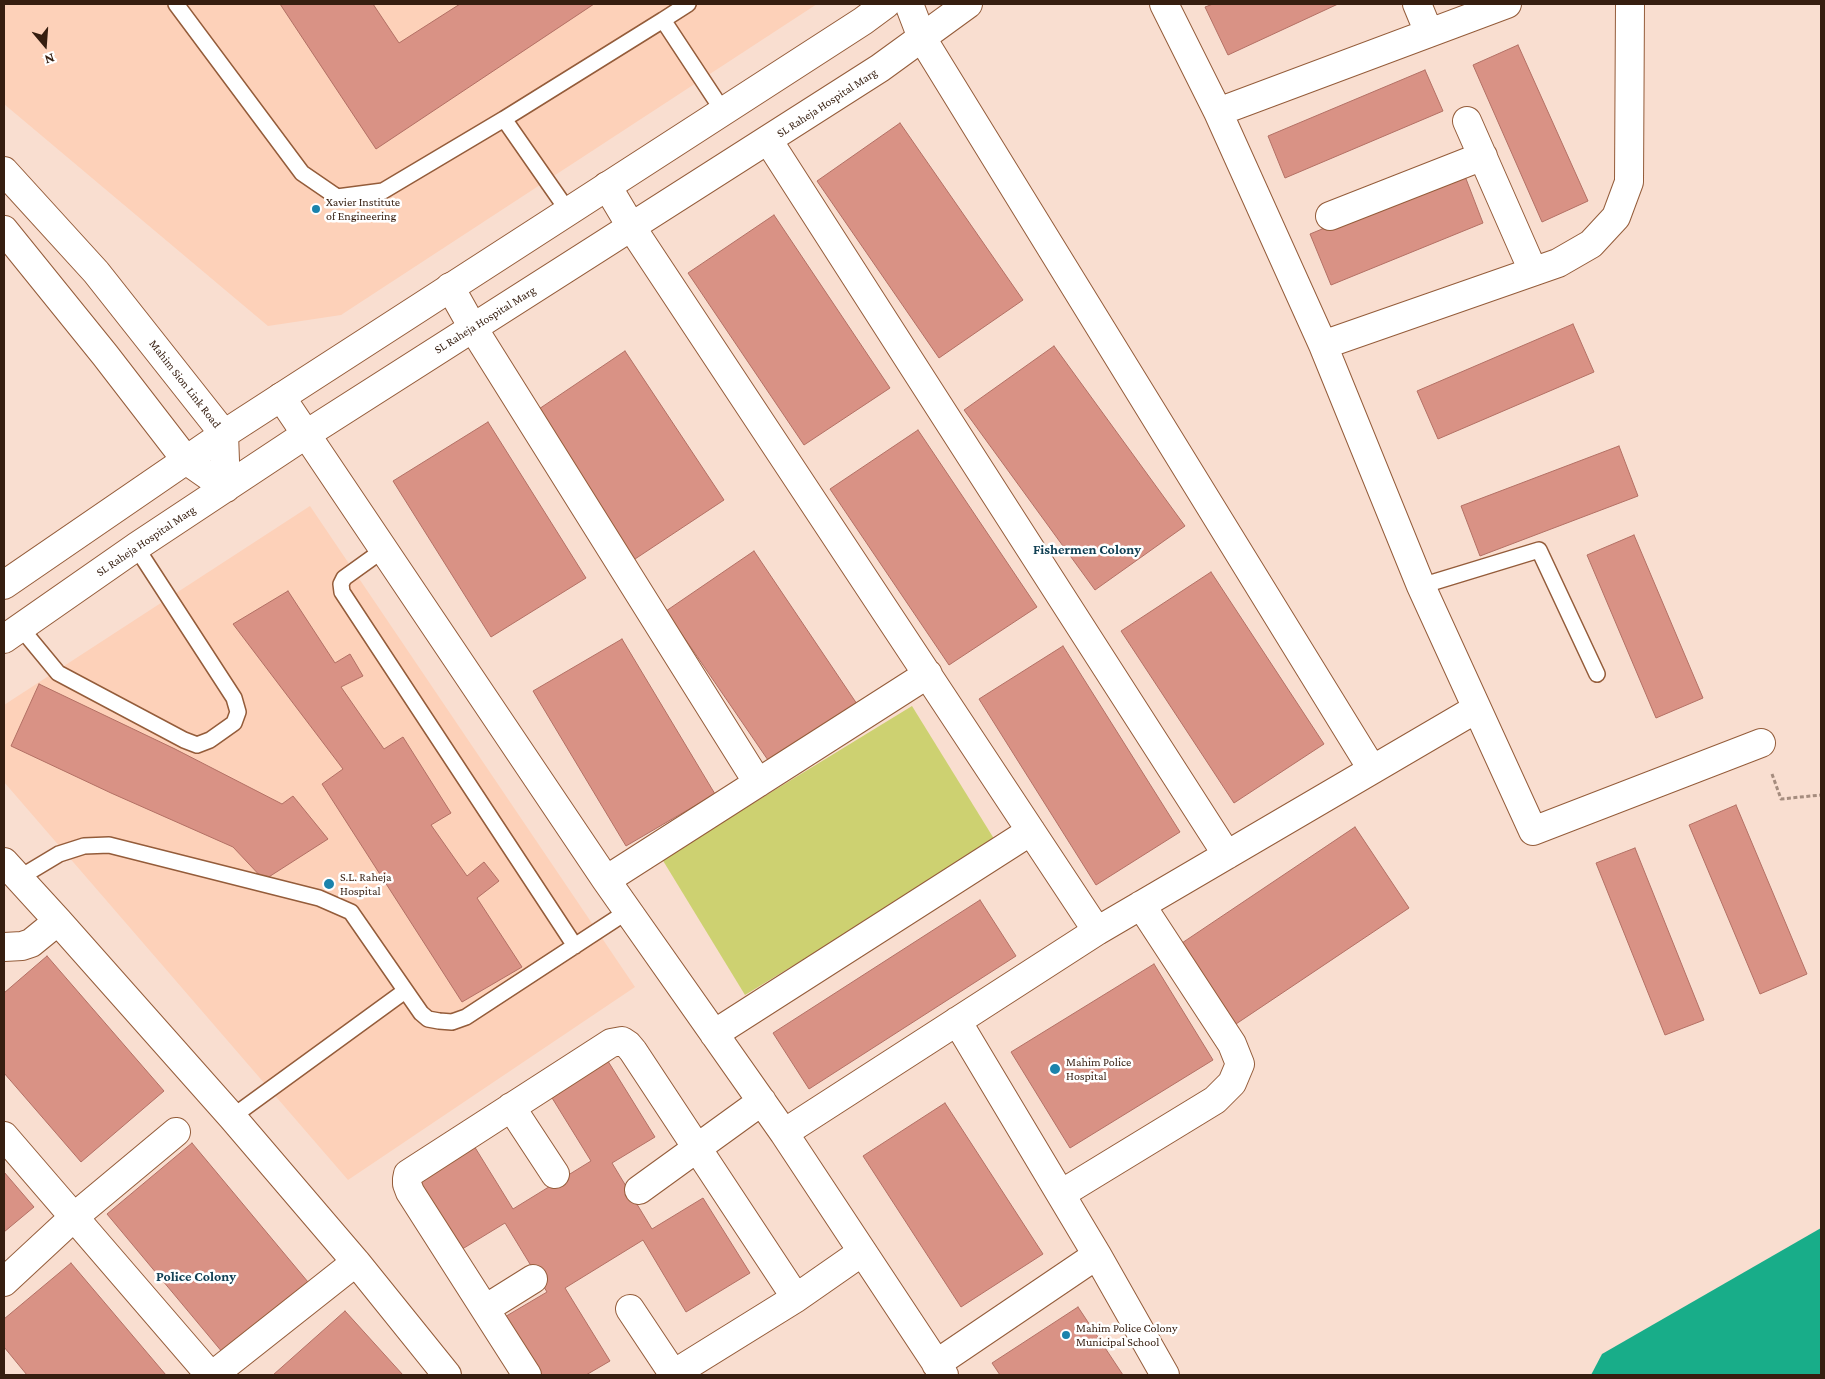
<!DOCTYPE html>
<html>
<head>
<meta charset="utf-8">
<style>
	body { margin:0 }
	#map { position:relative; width:1825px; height:1379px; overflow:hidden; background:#f9ded0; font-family:"Crimson Pro",serif }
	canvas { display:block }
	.frame { position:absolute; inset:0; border:5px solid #361e10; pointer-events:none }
	.north { position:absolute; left:20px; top:20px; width:50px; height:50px; -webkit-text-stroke:4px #fff; paint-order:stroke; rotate:162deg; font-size:14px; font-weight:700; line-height:20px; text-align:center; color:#361e10 }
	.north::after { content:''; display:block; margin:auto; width:18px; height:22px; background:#361e10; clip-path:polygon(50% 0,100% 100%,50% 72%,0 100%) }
</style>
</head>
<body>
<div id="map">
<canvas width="1825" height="1379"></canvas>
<div class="frame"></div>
<div class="north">N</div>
</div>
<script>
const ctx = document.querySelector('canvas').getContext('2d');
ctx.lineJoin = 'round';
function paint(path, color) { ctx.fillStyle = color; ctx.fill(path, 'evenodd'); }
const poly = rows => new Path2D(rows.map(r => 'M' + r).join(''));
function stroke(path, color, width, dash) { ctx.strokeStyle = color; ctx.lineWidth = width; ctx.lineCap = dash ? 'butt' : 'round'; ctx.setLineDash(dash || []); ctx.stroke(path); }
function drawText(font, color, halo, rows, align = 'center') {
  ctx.font = font + ' "Crimson Pro",serif'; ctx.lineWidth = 5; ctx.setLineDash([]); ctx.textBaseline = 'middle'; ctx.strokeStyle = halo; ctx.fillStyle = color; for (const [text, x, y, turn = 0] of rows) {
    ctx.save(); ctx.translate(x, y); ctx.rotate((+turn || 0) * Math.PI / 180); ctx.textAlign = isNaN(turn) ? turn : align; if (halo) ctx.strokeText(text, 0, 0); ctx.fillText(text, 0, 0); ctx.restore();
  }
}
paint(poly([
	[4,4,817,4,341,315,268,326,4,104],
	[310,506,635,987,348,1180,4,782,4,705]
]), '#fdd1b9');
paint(poly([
	[912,706,996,842,745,995,662,859]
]), '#cdd171');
paint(poly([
	[1821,1228,1821,1375,1591,1375,1602,1354]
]), '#18ad89');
const building = poly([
	[280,4,373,4,399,43,460,4,594,4,376,149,280,4],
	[1213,4,1338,4,1228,55,1205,7,1213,4],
	[1518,45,1588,201,1542,222,1473,65,1518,45],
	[1425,70,1443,111,1285,178,1268,136,1425,70],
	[900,123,1023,300,939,358,817,181,900,123],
	[1463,171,1483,223,1331,285,1310,234,1463,171],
	[774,215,890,388,804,445,688,273,774,215],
	[1573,324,1594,372,1438,439,1417,391,1573,324],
	[1054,346,1185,526,1095,590,964,410,1054,346],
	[625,351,724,500,632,561,533,413,625,351],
	[488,422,586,578,491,637,393,481,488,422],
	[918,430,1037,607,949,665,830,489,918,430],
	[1619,446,1638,496,1480,556,1461,506,1619,446],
	[1634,535,1703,698,1656,718,1587,555,1634,535],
	[754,551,857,704,770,763,666,611,754,551],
	[1211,572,1324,744,1234,803,1121,631,1211,572],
	[288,591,335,663,350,654,363,676,341,687,384,749,403,737,451,813,431,825,467,876,484,862,499,881,477,898,522,967,462,1002,322,784,343,769,233,624,288,591],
	[622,639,715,794,626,846,533,691,622,639],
	[1063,646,1180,832,1096,885,979,699,1063,646],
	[39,684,175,749,282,804,293,796,328,839,264,880,233,847,111,793,11,746,39,684],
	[1736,805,1807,974,1760,994,1689,825,1736,805],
	[1355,827,1409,908,1233,1026,1179,945,1355,827],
	[1635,848,1704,1020,1665,1035,1596,863,1635,848],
	[980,900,1016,956,809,1089,773,1033,980,900],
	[47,956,164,1091,81,1162,4,1073,4,993,47,956],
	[1154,964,1213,1060,1070,1148,1011,1052,1154,964],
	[606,1058,655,1137,612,1163,652,1229,703,1198,750,1273,686,1312,643,1240,565,1288,610,1361,586,1375,539,1375,503,1318,547,1292,505,1223,459,1251,414,1177,471,1141,513,1209,591,1161,549,1093,606,1058],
	[945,1103,1043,1254,961,1307,863,1156,945,1103],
	[192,1143,308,1282,223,1353,107,1214,192,1143],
	[4,1172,34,1207,4,1232,4,1172],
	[71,1263,166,1375,27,1375,4,1347,4,1319,71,1263],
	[1078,1307,1123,1375,1000,1375,992,1363,1078,1307],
	[345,1311,403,1375,273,1375,345,1311]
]);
paint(building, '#d99285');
stroke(building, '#b37064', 1);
const lane = poly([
	[176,4,302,173,337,197,383,191,504,119,568,211],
	[663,20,688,4],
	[504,119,663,20,723,111],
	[383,550,344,578,341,584,342,592,575,946],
	[1421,586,1539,550,1597,674],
	[20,627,58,673,184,740,197,745,210,740,234,723,238,712,234,698,136,547],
	[19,878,59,854,84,846,109,845,319,898,351,912,421,1013,428,1019,439,1021,452,1022,466,1017,628,911],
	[232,1117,405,991]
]);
const street = poly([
	[909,4,922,38,1372,769],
	[1164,4,1218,112,1323,345,1421,586,1533,831,1761,743],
	[1417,4,1429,33],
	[1218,112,1507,4],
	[1467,121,1533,271],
	[768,140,1227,855],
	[607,186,632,228,1097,931],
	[1330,216,1483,156],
	[450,287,473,328,758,783],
	[1323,345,1558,263,1591,244,1616,217,1629,182,1630,4],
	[281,397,606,880,784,1133,944,1375],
	[4,862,58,921,232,1117,356,1262,447,1375],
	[606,880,928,674],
	[4,947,22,946,31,943,58,921],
	[714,1034,1031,831],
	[511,1107,555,1174],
	[784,1133,1097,931,1476,709],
	[4,1136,210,1375],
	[639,1190,762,1101],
	[1061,1194,1215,1100,1232,1083,1240,1064,1232,1044,1141,905],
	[1097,1255,1165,1375],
	[4,1282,74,1217,176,1132],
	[485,1309,533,1279],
	[630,1309,674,1375],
	[936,1364,1097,1255,957,1021],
	[213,1375,356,1262],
	[527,1375,410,1192,407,1184,407,1179,408,1174,611,1043,622,1041,628,1045,633,1051,796,1298],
	[672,1375,796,1298,862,1252]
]);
const secondary = poly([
	[4,171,96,272,224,434,226,488],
	[4,230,105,355,186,460,226,488],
	[4,585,224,434,863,21,886,4],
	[4,639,136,547,305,435,880,68,968,4]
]);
stroke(lane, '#945c3a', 18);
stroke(street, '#945c3a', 30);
stroke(secondary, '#945c3a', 30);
stroke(poly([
	[1772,774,1781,799,1821,795]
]), '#a58c7e', 3, [4, 2.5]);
stroke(lane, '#fff', 15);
stroke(street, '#fff', 28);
stroke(secondary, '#fff', 28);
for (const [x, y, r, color] of [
	[316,209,5,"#1b83ac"],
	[329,884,6,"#1b83ac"],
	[1055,1069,6,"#1b83ac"],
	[1066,1335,5,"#1b83ac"]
]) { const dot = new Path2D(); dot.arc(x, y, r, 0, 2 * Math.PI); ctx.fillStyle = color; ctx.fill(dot); stroke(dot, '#fff', 2); }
drawText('12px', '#361e10', '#fff', [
	["SL Raheja Hospital Marg",827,103,-33],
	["SL Raheja Hospital Marg",485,320,-32],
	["Mahim Sion Link Road",185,384,52],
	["SL Raheja Hospital Marg",146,541,-34]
]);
drawText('12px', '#361e10', '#fff', [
	["Xavier Institute",326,202],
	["of Engineering",326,216],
	["S.L. Raheja",340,877],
	["Hospital",340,891],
	["Mahim Police",1066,1062],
	["Hospital",1066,1076],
	["Mahim Police Colony",1076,1328],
	["Municipal School",1076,1342]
], 'left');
drawText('bold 14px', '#114054', '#fff', [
	["Fishermen Colony",1087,550],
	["Police Colony",196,1277]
]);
</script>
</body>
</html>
